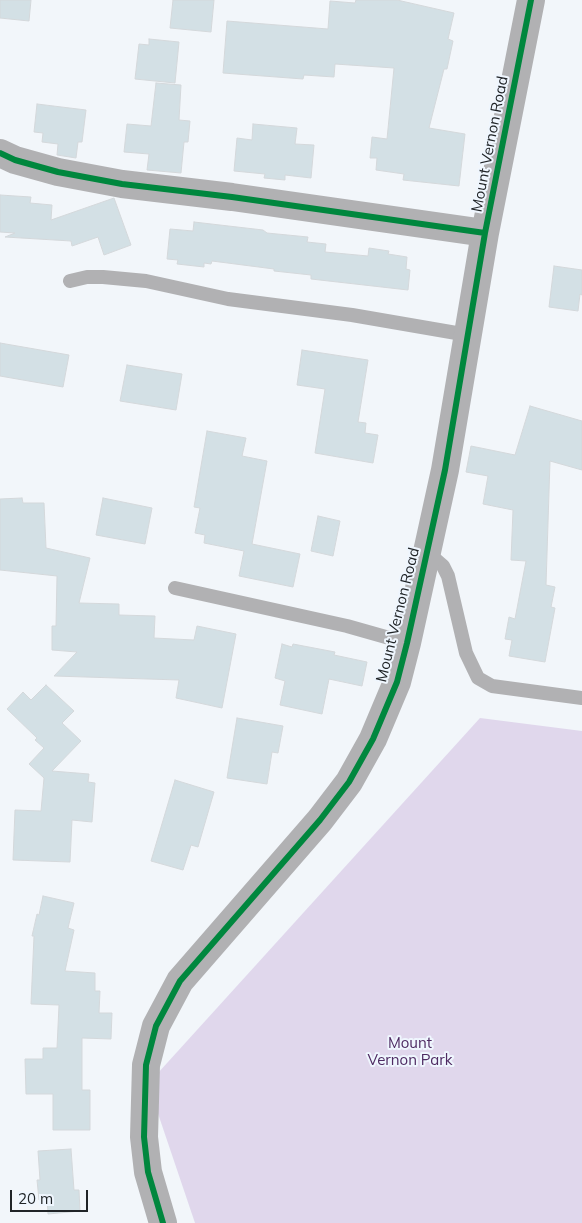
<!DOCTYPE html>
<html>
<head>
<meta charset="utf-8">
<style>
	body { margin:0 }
	#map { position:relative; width:582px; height:1223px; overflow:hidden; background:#f2f6fa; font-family:Mulish,sans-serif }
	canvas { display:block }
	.scale { position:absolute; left:10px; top:1190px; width:78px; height:22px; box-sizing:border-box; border:2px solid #202427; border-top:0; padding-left:6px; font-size:15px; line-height:18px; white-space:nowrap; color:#202427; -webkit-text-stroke:4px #eff6fe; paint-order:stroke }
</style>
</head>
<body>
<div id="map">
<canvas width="582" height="1223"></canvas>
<div class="scale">20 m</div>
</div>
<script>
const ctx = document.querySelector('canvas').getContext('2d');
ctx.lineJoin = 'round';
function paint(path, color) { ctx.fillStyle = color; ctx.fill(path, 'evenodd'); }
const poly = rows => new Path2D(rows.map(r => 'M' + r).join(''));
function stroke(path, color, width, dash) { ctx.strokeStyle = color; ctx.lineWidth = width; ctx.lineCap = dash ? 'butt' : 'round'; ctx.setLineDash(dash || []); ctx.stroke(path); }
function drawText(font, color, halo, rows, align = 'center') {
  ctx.font = font + ' Mulish,sans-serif'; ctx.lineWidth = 4; ctx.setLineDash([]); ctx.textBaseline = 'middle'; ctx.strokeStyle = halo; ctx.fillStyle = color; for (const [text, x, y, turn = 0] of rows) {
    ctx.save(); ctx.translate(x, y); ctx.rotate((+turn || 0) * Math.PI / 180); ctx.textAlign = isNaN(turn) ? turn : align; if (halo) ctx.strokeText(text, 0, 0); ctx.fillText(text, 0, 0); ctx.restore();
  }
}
paint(poly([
	[480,718,582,731,582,1223,195,1223,148,1084]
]), '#e0d7ec');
const building = poly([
	[0,0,31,0,29,21,0,18,0,0],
	[173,0,214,0,211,32,170,28,173,0],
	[356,0,397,0,454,13,448,39,453,41,447,69,444,69,429,128,465,134,459,186,403,180,404,174,376,170,377,158,370,158,372,137,387,139,394,68,335,64,334,77,304,75,303,79,223,73,227,21,328,29,330,1,355,3,356,0],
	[149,39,179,42,175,83,135,79,139,44,149,45,149,39],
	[156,83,181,85,179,120,190,121,188,142,184,142,181,173,147,170,149,154,124,152,127,124,151,126,156,83],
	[37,104,86,110,82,142,78,142,76,158,57,155,58,144,42,142,43,133,34,132,37,104],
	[253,124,297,128,295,144,314,145,311,178,285,175,285,180,264,178,265,174,234,171,237,138,252,140,253,124],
	[0,195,31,197,30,203,52,205,51,220,114,198,131,245,104,255,98,237,72,246,71,241,5,237,15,233,0,232,0,195],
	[194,222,263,230,267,233,308,237,307,242,326,244,325,252,368,256,369,248,389,251,388,254,407,257,406,269,410,270,408,290,311,279,311,275,274,271,274,269,212,261,211,264,204,263,204,267,177,264,178,260,167,259,170,229,193,231,194,222],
	[554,266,582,270,582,295,580,294,578,311,549,307,554,266],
	[0,343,69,355,63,387,0,376,0,343],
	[302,350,368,360,358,422,366,423,365,433,378,435,373,463,315,453,325,389,297,385,302,350],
	[127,365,182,374,176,410,120,401,127,365],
	[530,406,582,421,582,470,550,461,546,585,555,587,551,607,555,608,545,662,509,656,512,640,505,639,509,617,515,619,526,561,511,560,513,510,483,504,488,476,466,472,471,446,515,455,530,406],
	[207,431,246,438,242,456,267,461,252,544,300,554,293,587,239,576,244,551,204,543,205,535,195,533,200,508,194,507,207,431],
	[22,498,23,503,44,503,46,548,90,558,79,603,119,604,119,615,155,616,154,638,194,640,197,626,236,634,222,708,176,698,179,680,54,676,77,652,52,650,52,626,56,626,57,576,0,570,0,499,22,498],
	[103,498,152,508,145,544,96,535,103,498],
	[318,516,340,521,333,556,311,551,318,516],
	[282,644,292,647,293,644,335,652,334,655,367,662,362,686,329,679,322,714,280,705,285,681,275,678,282,644],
	[46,685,74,711,62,723,81,741,52,771,89,774,88,782,95,783,92,822,72,820,70,862,13,860,15,810,41,811,44,778,29,764,44,748,35,740,37,738,7,709,23,692,31,700,46,685],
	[237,718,283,726,278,753,272,752,267,784,227,778,237,718],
	[175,780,214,792,198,847,191,845,183,870,151,861,175,780],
	[43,896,74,903,68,928,74,930,65,971,95,973,95,991,100,991,99,1013,112,1013,111,1039,82,1038,82,1090,90,1090,90,1130,53,1130,53,1094,26,1094,25,1059,43,1059,43,1048,57,1048,59,1005,31,1004,34,936,32,936,37,914,39,915,43,896],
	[71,1149,74,1190,79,1190,80,1211,48,1214,47,1199,39,1200,37,1180,40,1180,38,1151,71,1149]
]);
paint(building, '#d3e0e5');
stroke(building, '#d4d8db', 1);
stroke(poly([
	[70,281,87,277,103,277,146,281,228,299,352,315,468,335],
	[427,552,443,566,448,576,466,653,478,678,492,686,582,698],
	[175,588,347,626,407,643]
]), '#b1b1b3', 14);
stroke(poly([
	[0,153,15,160,58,172,122,184,232,197,485,233],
	[163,1223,148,1172,144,1137,146,1065,156,1026,180,981,320,820,349,782,373,739,397,682,407,643,445,470,485,233,531,0]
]), '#b1b1b3', 28);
stroke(poly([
	[0,153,15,160,58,172,122,184,232,197,485,233],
	[163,1223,148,1172,144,1137,146,1065,156,1026,180,981,320,820,349,782,373,739,397,682,407,643,445,470,485,233,531,0]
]), '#00873e', 6);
drawText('15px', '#202427', '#eff6fe', [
	["Mount Vernon Road",490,144,-79],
	["Mount Vernon Road",398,615,-76]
]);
drawText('15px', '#4e2a62', '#eff6fe', [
	["Mount",410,1043],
	["Vernon Park",410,1060]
]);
</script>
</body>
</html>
